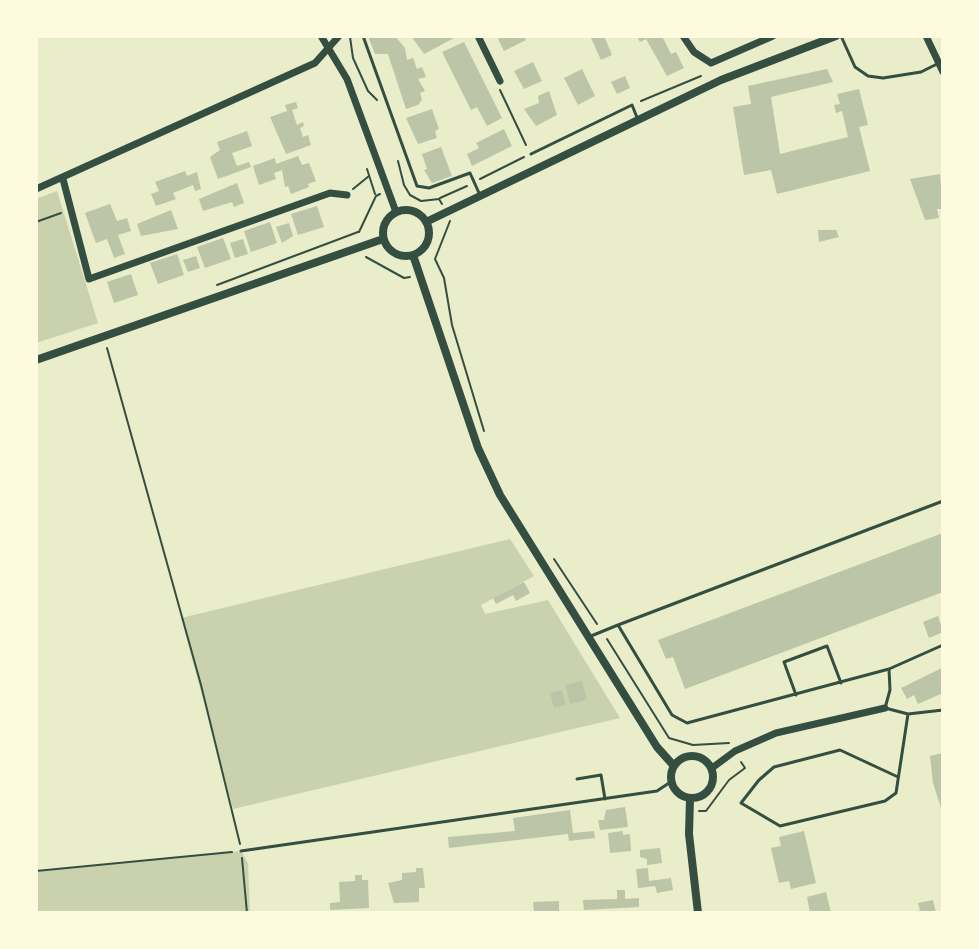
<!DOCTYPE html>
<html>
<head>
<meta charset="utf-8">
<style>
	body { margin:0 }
	#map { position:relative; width:979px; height:949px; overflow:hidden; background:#e9edc9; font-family:Arial,sans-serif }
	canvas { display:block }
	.frame { position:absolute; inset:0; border:38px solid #fefae0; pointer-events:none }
</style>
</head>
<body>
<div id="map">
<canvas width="979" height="949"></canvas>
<div class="frame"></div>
</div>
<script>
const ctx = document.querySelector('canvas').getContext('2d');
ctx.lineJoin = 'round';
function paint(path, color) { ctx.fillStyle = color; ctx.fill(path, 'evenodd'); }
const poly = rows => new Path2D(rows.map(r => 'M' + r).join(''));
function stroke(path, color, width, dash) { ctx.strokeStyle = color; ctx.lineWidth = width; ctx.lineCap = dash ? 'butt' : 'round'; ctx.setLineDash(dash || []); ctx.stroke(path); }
paint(poly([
	[57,191,98,323,36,343,36,199],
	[510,539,534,576,481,605,485,614,548,600,620,718,233,809,181,618],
	[241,851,248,863,250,913,36,913,36,871]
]), '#cad2ad');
paint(poly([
	[368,36,395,36,405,48,407,60,413,58,417,69,422,67,426,77,418,79,425,91,420,93,422,100,418,105,406,109,388,54,375,54],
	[411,36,458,36,424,54],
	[503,36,524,36,526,40,504,51,498,39],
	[596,36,604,36,612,55,601,60,591,38],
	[637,36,662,36,671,54,676,52,684,68,667,76,646,39,640,42],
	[464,42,502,118,487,126,477,107,471,110,442,52],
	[533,62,542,81,524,89,514,71],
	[582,69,595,96,578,105,564,78],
	[827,69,833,82,771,97,780,154,848,137,842,111,836,113,834,105,840,104,837,94,859,89,868,125,859,127,870,171,777,194,771,170,744,175,733,107,751,104,748,86],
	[625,76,630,88,617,94,611,82],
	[549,91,557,115,536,126,524,109,539,103,538,96],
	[296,102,298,108,292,110,297,125,303,122,304,126,300,128,303,137,308,135,311,145,286,154,270,117,287,111,285,105],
	[432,109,439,129,435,131,437,138,418,144,406,118],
	[504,129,512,146,472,166,467,154,479,148,476,143],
	[247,131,252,146,232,153,237,166,249,162,251,167,218,179,210,157,220,150,217,142],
	[441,147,452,176,432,183,424,170,427,169,422,154],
	[298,156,302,165,309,163,316,181,308,184,309,187,291,194,288,186,285,187,282,170,274,173,276,179,259,185,253,166,275,158,276,164],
	[185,171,187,176,197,172,201,189,195,191,193,185,173,193,176,199,156,206,151,194,159,191,155,182],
	[940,174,943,209,937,209,939,218,925,220,910,179],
	[237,183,244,203,234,207,232,202,203,211,199,199],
	[110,204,117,221,127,218,131,231,118,235,125,254,114,258,107,239,96,243,85,213],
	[317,206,324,227,298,235,291,214],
	[171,210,178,229,141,236,137,224],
	[270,222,277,243,251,252,244,231],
	[289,223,293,236,282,243,276,227],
	[818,230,836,230,839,237,819,242],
	[223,238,231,259,205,268,197,247],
	[243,239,248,254,235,258,230,243],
	[177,254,184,275,158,284,150,263],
	[196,256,200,268,188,272,183,260],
	[131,274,138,295,114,303,107,282],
	[943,533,943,592,685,689,673,657,666,659,658,640],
	[524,582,530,593,516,601,513,595,496,604,493,598],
	[938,616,943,632,929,638,923,622],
	[942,668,943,693,918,704,914,695,907,699,901,688],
	[582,681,587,700,570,704,565,685],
	[562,690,566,705,554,708,550,693],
	[943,753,943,814,933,783,930,756],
	[625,807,628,827,600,830,598,820,604,820,606,810],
	[570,810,573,833,594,831,595,838,569,841,568,834,449,848,448,837,515,831,513,818],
	[623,831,623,835,630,834,631,851,610,853,608,833],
	[804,831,816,883,791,889,789,881,779,883,771,848,781,846,779,837],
	[660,848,662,863,647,865,647,859,640,857,640,850],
	[416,868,423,868,425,888,419,888,419,902,394,903,388,883,402,880,402,873,416,872],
	[648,868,649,881,671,878,673,890,657,893,655,886,638,888,636,869],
	[355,875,362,875,362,880,368,880,369,908,330,910,330,903,340,902,339,882,355,881],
	[617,890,625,890,625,899,639,898,639,907,584,910,583,900,617,899],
	[826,892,831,913,810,913,807,897],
	[933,900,936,913,913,913,920,910,918,903],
	[559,901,559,913,534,913,533,902]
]), '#bcc5a7');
stroke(poly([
	[350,37,353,58,368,91,377,100],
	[500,90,526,145],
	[641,101,701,76],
	[398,161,404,185,410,195,421,201,439,199,442,204],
	[367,169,375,194],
	[480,179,524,157],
	[353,189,369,176],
	[440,198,467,186],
	[450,221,435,259,444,278,452,325,484,431],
	[36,222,61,213],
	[359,232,376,196,380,194],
	[366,257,404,278,410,277],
	[217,285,358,232],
	[107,348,201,685,240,844],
	[554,559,597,624],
	[607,639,669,738,693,745,729,743],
	[699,811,706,811,729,780,745,768,741,762],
	[242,858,247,913],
	[36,871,232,852]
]), '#344e41', 2);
stroke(poly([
	[363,36,417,186,429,188,470,173,479,193],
	[841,36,855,67,868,76,883,78,921,72,939,63],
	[531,154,632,105,638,120],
	[943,501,618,625,672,715,687,723,889,669,943,645],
	[591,636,618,625],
	[889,669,890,690,885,708,908,714,943,710],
	[796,695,784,662,827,646,841,683],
	[898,777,840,750,774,767,759,780,741,803,780,826,885,801,896,793,908,714],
	[577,779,601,775,605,799],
	[241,851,657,791,672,781]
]), '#344e41', 3);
stroke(poly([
	[321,36,347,79,396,212],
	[478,36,500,81],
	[683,36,694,52,711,63,773,36],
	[926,36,943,72],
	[63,179,89,279,330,193,347,195],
	[36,189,315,63,339,36],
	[712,768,735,751,776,733,885,708]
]), '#344e41', 7);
stroke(poly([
	'383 233a23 23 0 1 1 46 0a23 23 0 1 1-46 0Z',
	[426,222,721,80,836,36],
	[413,255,478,448,500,495,657,747,674,766],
	[36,360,383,239],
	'671 777a21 21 0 1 1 42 0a21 21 0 1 1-42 0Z',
	[690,798,689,834,698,913]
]), '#344e41', 8);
</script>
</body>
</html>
